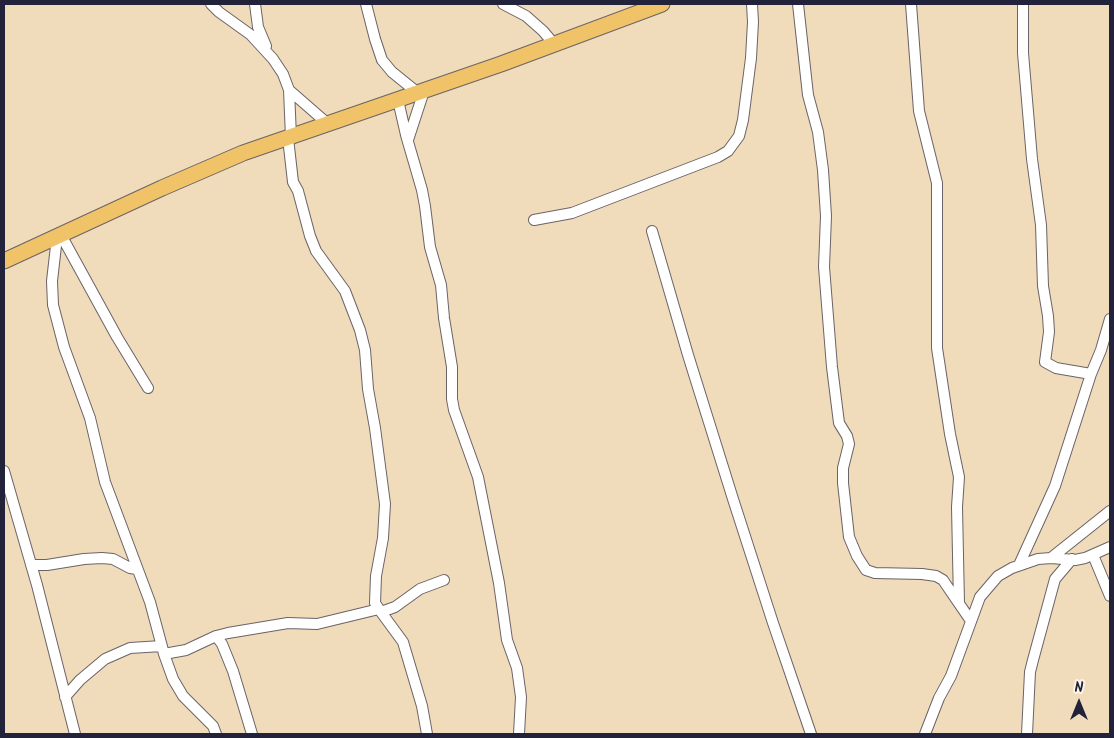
<!DOCTYPE html>
<html>
<head>
<meta charset="utf-8">
<style>
	body { margin:0 }
	#map { position:relative; width:1114px; height:738px; overflow:hidden; background:#f0dbba; font-family:Kalam,sans-serif }
	canvas { display:block }
	.frame { position:absolute; inset:0; border:5px solid #22223b; pointer-events:none }
	.north { position:absolute; left:1054px; top:678px; width:50px; height:50px; -webkit-text-stroke:4px #fcf5e5; paint-order:stroke; rotate:0deg; font-size:14px; font-weight:700; line-height:20px; text-align:center; color:#22223b }
	.north::after { content:''; display:block; margin:auto; width:18px; height:22px; background:#22223b; clip-path:polygon(50% 0,100% 100%,50% 72%,0 100%) }
</style>
</head>
<body>
<div id="map">
<canvas width="1114" height="738"></canvas>
<div class="frame"></div>
<div class="north">N</div>
</div>
<script>
const ctx = document.querySelector('canvas').getContext('2d');
ctx.lineJoin = 'round';
const poly = rows => new Path2D(rows.map(r => 'M' + r).join(''));
function stroke(path, color, width, dash) { ctx.strokeStyle = color; ctx.lineWidth = width; ctx.lineCap = dash ? 'butt' : 'round'; ctx.setLineDash(dash || []); ctx.stroke(path); }
const street = poly([
	[211,4,219,12,251,35,273,59,283,74,289,90,291,137],
	[255,4,258,27,266,46],
	[366,4,375,39,382,60,392,72,418,93],
	[503,4,526,16,543,31,554,44],
	[798,4,808,95,818,132,823,170,826,216,824,267,832,367,839,423,847,436,849,444,843,468,843,483,849,537,857,556,866,570,875,573,922,574,936,576,943,580,947,586,971,621],
	[911,4,919,111,937,183,937,348,950,434,959,477,957,507,959,603],
	[1023,4,1023,53,1032,159,1041,225,1043,286,1048,316,1049,332,1045,362,1056,368,1091,374],
	[289,90,328,124],
	[398,100,406,135,422,190,425,206,430,247,441,285,444,318,452,367,452,399,454,410,478,477,499,583,507,640,517,668,521,697,519,734],
	[288,138,293,182,298,191,310,236,316,251,345,291,360,330,365,350,368,389,375,428,385,504,383,538,376,576,375,603,381,612,395,607,420,589,444,580],
	[408,140,424,91],
	[534,220,572,213,718,157,728,151,739,136,743,120,751,58,753,22,752,4],
	[652,231,688,355,733,499,773,623,811,734],
	[61,235,117,337,148,388],
	[57,237,52,281,53,305,64,347,90,418,105,482,150,602,164,654,173,679,183,696,213,726,216,734],
	[4,471,37,585,75,734],
	[1093,555,1110,596],
	[1051,558,1110,511],
	[31,565,47,565,84,559,102,558,113,559,130,568,137,569],
	[1019,565,1055,486,1091,374,1101,350,1110,319],
	[381,612,403,642,422,706,427,734],
	[216,636,222,644,233,671,252,734],
	[164,654,186,650,216,636,228,633,288,623,317,624,379,609],
	[65,697,80,680,105,659,130,648,162,646],
	[925,734,939,698,951,676,980,597,998,576,1012,568,1038,559,1051,558,1075,560,1085,558,1110,547],
	[1027,734,1030,672,1033,660,1055,579,1072,559]
]);
const primary = poly([
	[4,261,162,188,243,153,501,64,662,4]
]);
stroke(street, '#6a6367', 12);
stroke(primary, '#6a6367', 17);
stroke(street, '#fff', 10);
stroke(primary, '#f1c369', 15);
</script>
</body>
</html>
